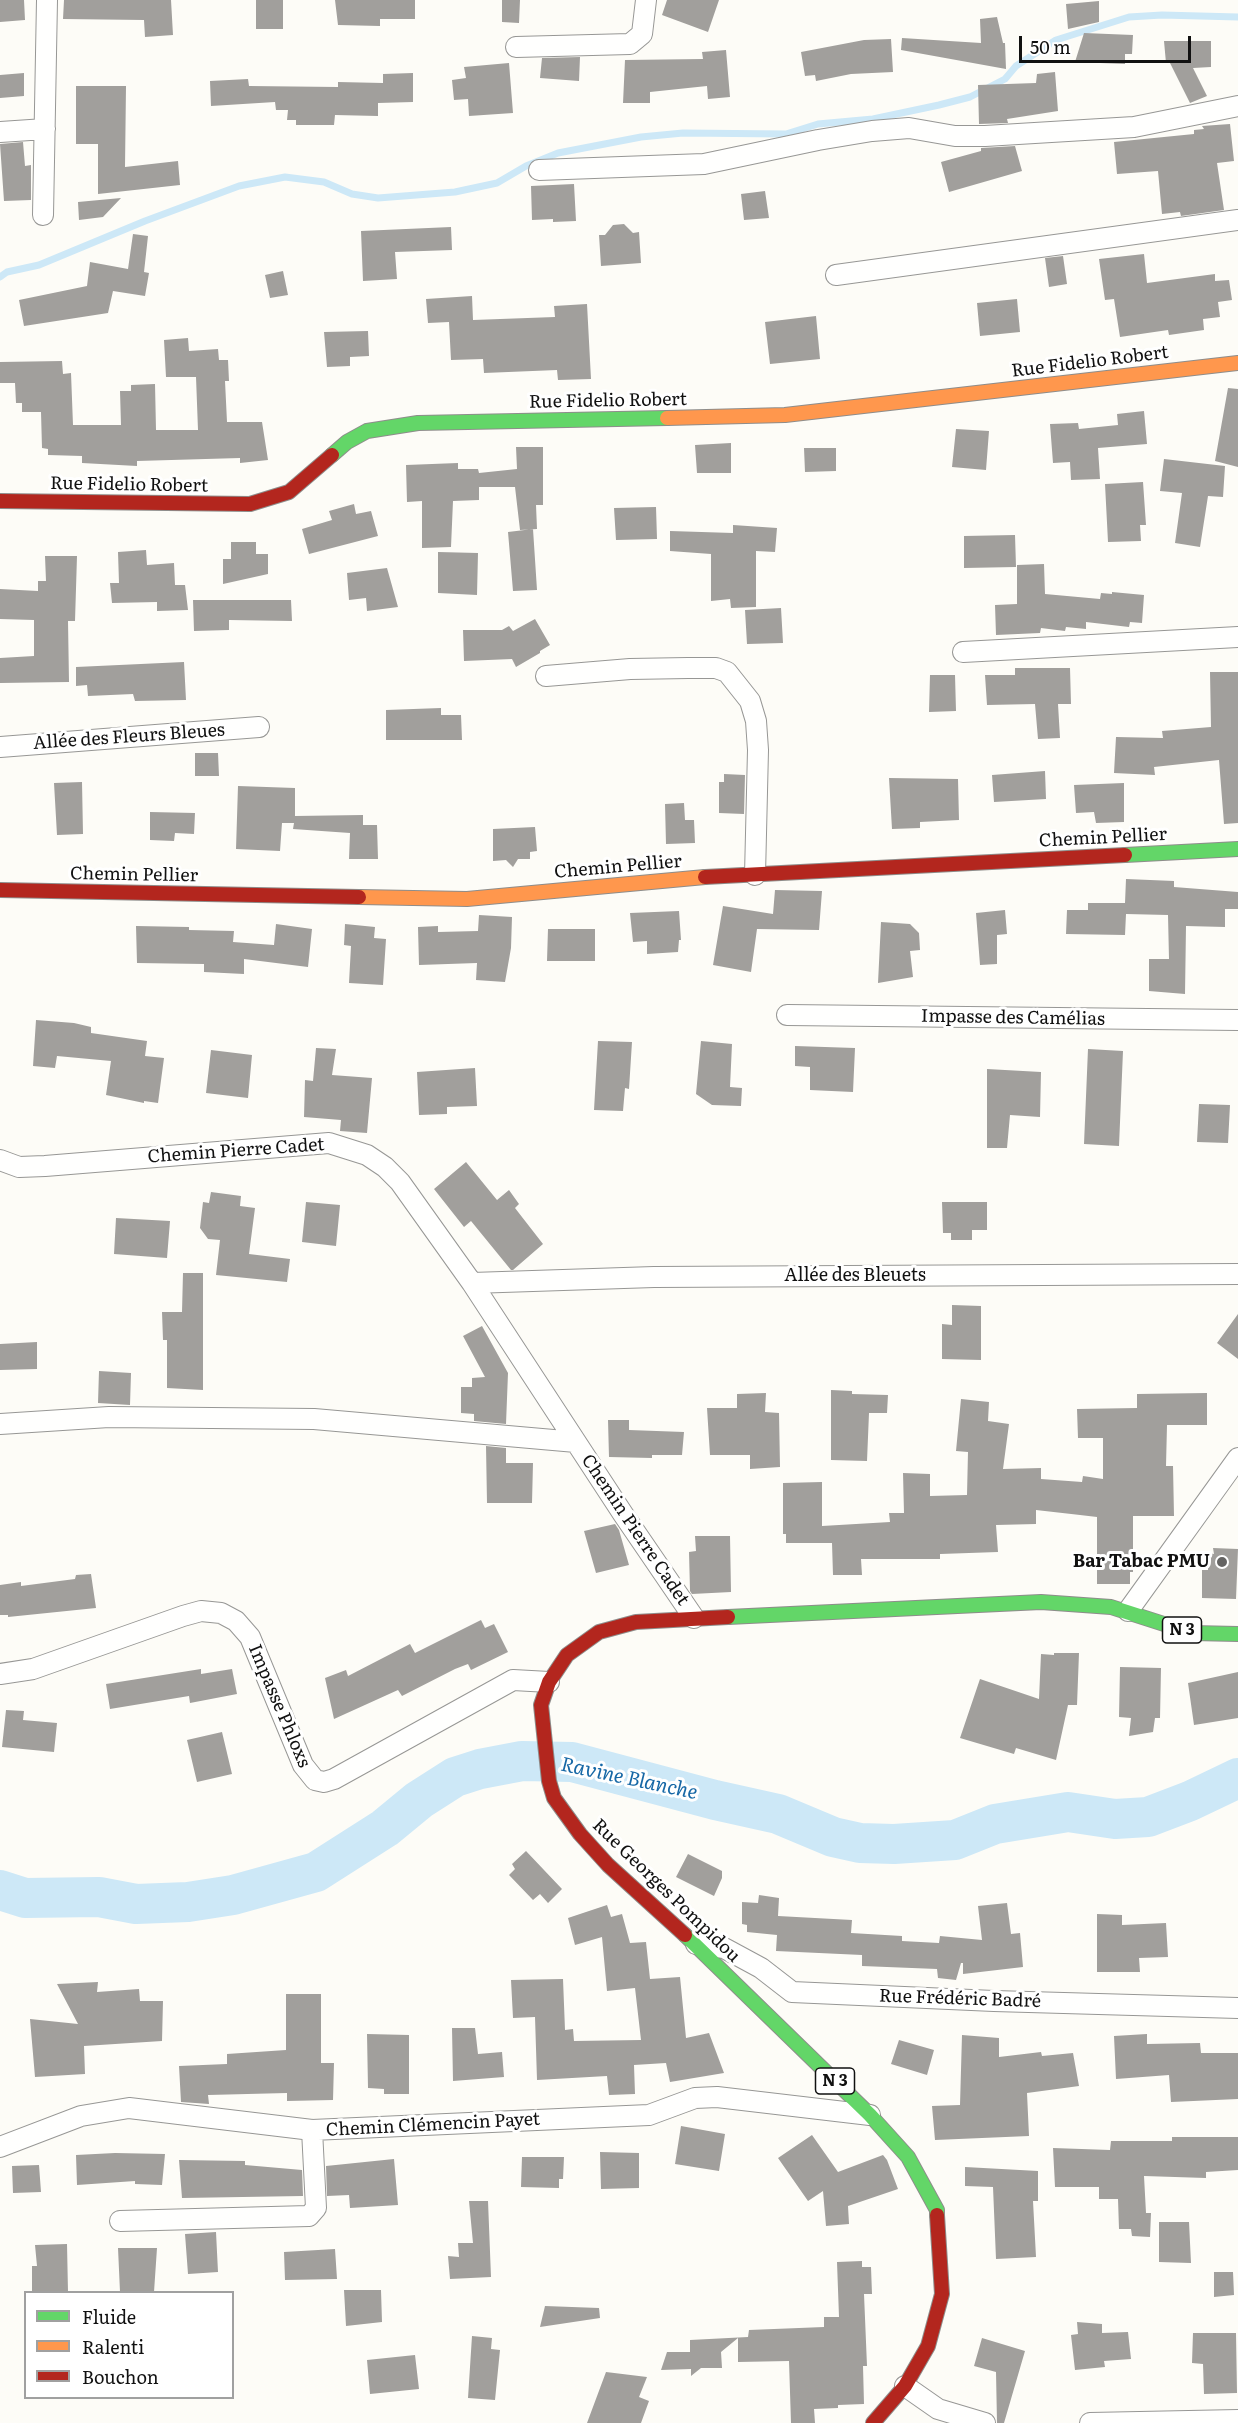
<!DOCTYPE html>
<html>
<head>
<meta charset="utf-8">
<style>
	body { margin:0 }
	#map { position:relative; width:1238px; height:2423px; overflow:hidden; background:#fdfcf7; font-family:Literata,serif }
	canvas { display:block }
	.legend { position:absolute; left:24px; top:2291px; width:210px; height:108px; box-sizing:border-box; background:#fff; border:2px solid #a0a0a0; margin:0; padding:8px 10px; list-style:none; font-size:18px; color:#111 }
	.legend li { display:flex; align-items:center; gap:12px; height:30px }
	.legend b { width:30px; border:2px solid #a0a0a0 }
	.scale { position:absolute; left:1019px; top:36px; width:172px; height:27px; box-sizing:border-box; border:3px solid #111; border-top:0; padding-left:8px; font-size:18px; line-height:21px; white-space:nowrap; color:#111; -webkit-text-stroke:4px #fff; paint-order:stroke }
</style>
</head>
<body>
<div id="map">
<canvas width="1238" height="2423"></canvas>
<ul class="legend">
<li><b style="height:8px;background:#63d668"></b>Fluide</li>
<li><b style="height:8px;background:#ff974d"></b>Ralenti</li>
<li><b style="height:8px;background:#b3261e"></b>Bouchon</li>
</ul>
<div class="scale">50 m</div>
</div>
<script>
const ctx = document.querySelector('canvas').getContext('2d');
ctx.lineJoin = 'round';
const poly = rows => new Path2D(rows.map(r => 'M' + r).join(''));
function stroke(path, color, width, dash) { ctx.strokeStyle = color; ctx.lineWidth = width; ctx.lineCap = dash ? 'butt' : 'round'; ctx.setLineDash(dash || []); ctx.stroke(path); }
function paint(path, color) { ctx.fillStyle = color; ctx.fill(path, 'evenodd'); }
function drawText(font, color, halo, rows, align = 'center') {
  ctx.font = font + ' Literata,serif'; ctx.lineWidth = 6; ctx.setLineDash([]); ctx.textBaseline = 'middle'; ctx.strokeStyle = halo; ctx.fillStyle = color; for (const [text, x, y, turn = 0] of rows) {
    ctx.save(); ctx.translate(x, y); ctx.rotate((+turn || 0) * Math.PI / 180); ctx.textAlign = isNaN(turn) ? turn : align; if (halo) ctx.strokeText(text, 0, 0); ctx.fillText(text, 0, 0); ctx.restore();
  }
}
stroke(poly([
	[0,277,7,272,39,265,145,221,239,186,285,177,324,182,352,194,378,198,455,192,497,183,526,166,558,153,641,137,683,133,786,134,818,124,873,119,939,105,970,97,1005,79,1016,66,1056,40,1129,17,1162,15,1238,17]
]), '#cde8f7', 7);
stroke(poly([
	[0,1890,25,1898,99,1897,136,1904,188,1902,233,1895,316,1872,385,1828,419,1800,455,1777,480,1769,522,1761,572,1762,715,1800,778,1814,833,1837,860,1843,894,1844,955,1840,995,1824,1068,1812,1115,1819,1148,1817,1190,1801,1238,1778]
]), '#cde8f7', 40);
paint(poly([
	[0,0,24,0,25,20,0,22],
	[64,0,171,0,173,35,145,37,144,20,63,19],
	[256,0,283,0,283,29,256,29],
	[335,0,415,0,415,19,380,19,380,26,338,25],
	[502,0,520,0,519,23,502,22],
	[667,0,719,0,708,32,662,15],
	[1099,1,1099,22,1068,29,1066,4],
	[997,17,1003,43,1005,43,1006,69,901,50,902,38,981,43,980,19],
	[1084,33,1133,35,1132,54,1125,54,1125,64,1075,62],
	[891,39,893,72,851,74,816,81,815,75,805,76,801,52,864,40],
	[1164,41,1211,41,1211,67,1193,68,1207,96,1190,103,1170,63,1166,63],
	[726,50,730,97,708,99,707,86,650,92,650,103,623,103,625,60,703,59,702,52],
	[580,57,579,81,540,78,542,58],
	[509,63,513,113,469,116,468,99,454,100,452,80,466,78,464,67],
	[1055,72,1058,111,1007,119,1008,123,979,124,978,85,1036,83,1037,74],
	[24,73,24,96,0,98,0,75],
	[413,73,413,102,378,103,378,116,335,115,334,125,296,125,296,120,287,120,288,110,276,110,275,102,211,106,210,81,248,79,249,86,338,87,338,82,383,83,383,74],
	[76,86,126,86,125,167,178,161,180,185,98,194,98,144,76,144],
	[1230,124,1234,161,1217,163,1224,210,1181,216,1180,212,1162,214,1158,171,1117,174,1114,142,1194,134,1194,130,1204,129,1202,126],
	[23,142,25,166,31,165,31,200,4,201,0,144],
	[1015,146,1022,171,949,192,941,162,981,151,981,148],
	[574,184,576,221,553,222,553,219,532,220,531,186],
	[765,191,769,218,744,220,741,194],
	[121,198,103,217,79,220,78,202],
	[624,224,633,233,639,232,641,263,601,266,599,235,605,235,613,225],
	[451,227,452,250,395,252,397,279,363,281,361,231],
	[133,234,148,236,144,272,149,273,145,296,113,291,108,313,24,326,19,300,87,286,90,262,128,269],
	[1144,254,1147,283,1215,274,1215,281,1229,280,1232,300,1218,302,1220,317,1203,319,1204,330,1169,335,1168,330,1120,337,1114,299,1105,300,1099,259],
	[1063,256,1067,284,1049,287,1045,258],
	[283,271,288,295,270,298,265,275],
	[472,296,473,320,555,317,554,306,587,304,591,379,558,380,557,370,484,373,483,359,451,360,449,322,428,323,426,299],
	[1017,299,1020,332,980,336,977,303],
	[816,316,820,359,770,364,765,322],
	[368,331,369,356,350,357,350,366,327,367,324,332],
	[188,338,189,351,218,349,219,360,228,360,229,381,225,381,227,422,262,422,268,460,240,463,240,458,137,461,137,466,82,463,82,456,48,455,48,449,42,448,41,412,22,412,22,403,16,403,15,383,0,383,0,362,62,361,63,374,71,373,73,425,121,425,120,391,131,391,131,385,155,384,156,430,198,430,196,377,166,377,164,340],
	[1228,388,1238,389,1238,467,1215,461],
	[1144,411,1147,444,1098,448,1100,479,1071,480,1070,462,1053,463,1050,424,1078,423,1079,429,1118,425,1117,414],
	[956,429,989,431,986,470,952,467],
	[731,443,731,473,697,473,695,445],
	[516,447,543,447,543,505,536,505,537,529,520,530,515,487,479,487,479,500,453,501,451,547,422,548,422,501,407,502,406,465,458,463,458,469,478,469,479,473,517,469],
	[804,448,836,448,836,471,805,472],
	[1164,459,1225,466,1223,497,1208,496,1200,547,1175,543,1182,493,1160,491],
	[1143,482,1146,525,1140,525,1141,541,1108,542,1105,484],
	[354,504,356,514,371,511,378,536,309,554,302,529,332,520,329,511],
	[656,507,657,539,616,540,614,508],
	[733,525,777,528,775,552,756,551,756,607,731,608,730,599,711,601,711,554,670,551,670,531,733,533],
	[533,529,537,590,513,591,508,532],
	[1015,535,1016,567,964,568,964,536],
	[231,542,256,542,256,554,268,554,268,574,223,584,223,559,231,559],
	[146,550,147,565,174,563,175,585,185,585,188,610,157,611,157,602,112,603,110,583,119,583,118,552],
	[438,552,478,553,477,595,438,593],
	[45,556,77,556,75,621,68,621,69,682,0,683,0,658,34,656,34,620,0,619,0,589,38,591,38,581,46,581],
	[1044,564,1045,594,1100,599,1101,593,1112,594,1112,592,1144,595,1142,623,1130,622,1129,627,1086,622,1086,629,1066,627,1065,631,1041,628,1040,633,996,635,995,605,1017,604,1017,565],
	[387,568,398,607,367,611,366,598,349,600,347,573],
	[193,600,291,600,292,621,229,620,229,630,194,631],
	[781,608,783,643,747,644,745,610],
	[535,619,550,645,540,651,540,653,516,667,512,659,464,661,463,630,502,630,509,626,513,631],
	[184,662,186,700,135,701,133,694,88,696,87,685,76,686,76,667],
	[1015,668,1070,668,1071,704,1058,704,1060,738,1038,739,1035,704,987,705,985,675,1015,675],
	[1210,672,1238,672,1238,823,1224,824,1219,760,1154,767,1155,775,1114,773,1116,737,1163,738,1162,731,1211,727],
	[930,675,955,675,956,711,929,712],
	[441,708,441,715,461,715,462,740,386,740,386,710],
	[195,753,218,753,219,776,195,776],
	[1045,771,1046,799,994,802,992,775],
	[724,774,745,775,744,814,719,813,719,782,724,782],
	[889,778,958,779,959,820,920,822,920,828,892,829],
	[82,782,83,834,57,835,54,783],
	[1124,783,1124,822,1096,823,1094,812,1076,813,1074,785],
	[238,786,295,788,295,816,363,815,363,825,377,825,378,859,349,859,350,833,293,829,294,823,282,823,280,851,236,849],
	[684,803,685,820,694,820,695,843,666,844,665,804],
	[150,812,195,813,194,834,175,833,174,841,150,840],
	[535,827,537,851,530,852,530,859,518,859,513,867,506,860,493,861,493,829],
	[1126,879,1174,881,1174,887,1238,892,1238,909,1225,909,1225,927,1186,926,1185,994,1149,991,1149,959,1169,959,1168,915,1126,914,1125,935,1066,934,1067,910,1088,910,1088,903,1125,903],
	[775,890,822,891,819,930,757,929,751,972,713,965,723,906,773,914],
	[1005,910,1007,934,997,935,997,964,980,965,976,913],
	[679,911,681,940,679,940,678,952,647,954,647,941,633,942,630,913],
	[479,915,512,917,511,948,505,982,476,980,477,963,419,965,418,927,438,926,438,932,478,931],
	[881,922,910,924,919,933,920,950,910,951,913,977,878,983],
	[276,924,312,929,308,967,244,959,244,974,204,972,204,964,137,963,136,926,189,927,189,930,234,931,233,942,274,945],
	[345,924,375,927,374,938,386,939,383,985,349,983,351,946,344,945],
	[548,929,595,929,595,961,547,961],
	[36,1020,74,1023,91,1027,91,1033,147,1041,145,1056,164,1058,158,1103,144,1101,144,1103,106,1095,111,1061,57,1056,55,1068,33,1066],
	[598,1041,632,1042,629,1089,625,1088,623,1111,594,1110],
	[701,1041,732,1044,730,1087,742,1088,741,1106,712,1105,696,1094],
	[795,1046,855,1048,853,1092,810,1090,810,1067,795,1066],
	[316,1048,336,1049,332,1075,372,1078,367,1133,340,1131,341,1120,304,1117,305,1080,313,1081],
	[1088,1049,1123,1051,1119,1146,1084,1144],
	[211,1050,252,1055,248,1098,206,1093],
	[475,1068,477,1106,447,1107,447,1114,419,1115,417,1072],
	[987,1069,1041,1072,1040,1117,1010,1115,1007,1148,987,1148],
	[1199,1104,1230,1105,1228,1143,1197,1142],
	[466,1162,497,1200,509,1190,519,1204,515,1208,543,1244,513,1270,511,1270,471,1221,464,1227,434,1189],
	[211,1192,241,1196,240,1206,255,1208,249,1254,290,1259,287,1282,216,1275,220,1240,208,1239,200,1228,203,1202,209,1203],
	[306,1202,340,1205,336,1246,302,1242],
	[942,1202,987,1202,987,1230,972,1230,972,1240,951,1240,951,1233,943,1233],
	[116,1218,170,1221,167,1258,114,1254],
	[183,1273,203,1273,203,1390,167,1388,167,1340,163,1340,162,1312,182,1312],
	[952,1305,981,1306,981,1360,942,1359,942,1324,952,1325],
	[1238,1314,1238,1359,1217,1343],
	[482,1326,508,1373,506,1424,474,1421,474,1414,461,1413,461,1387,472,1387,472,1378,485,1377,463,1336],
	[37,1342,37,1369,0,1370,0,1344],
	[99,1371,131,1373,130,1405,98,1403],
	[831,1390,852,1391,852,1394,888,1395,887,1413,869,1413,867,1461,831,1460],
	[766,1393,765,1412,779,1413,780,1467,750,1469,750,1455,710,1455,707,1408,737,1408,737,1394],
	[1207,1393,1207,1425,1167,1425,1166,1466,1173,1466,1174,1516,1133,1516,1133,1572,1130,1572,1130,1584,1097,1584,1097,1517,1080,1515,1036,1510,1036,1524,996,1525,998,1552,940,1554,940,1559,861,1559,862,1575,833,1575,832,1543,786,1543,786,1534,783,1534,783,1483,822,1482,822,1526,890,1522,889,1513,904,1513,903,1473,930,1474,930,1496,967,1495,968,1452,956,1451,961,1399,989,1402,988,1421,1009,1424,1003,1469,1041,1468,1041,1479,1082,1482,1083,1476,1103,1479,1103,1438,1078,1438,1077,1409,1137,1408,1137,1394],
	[608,1420,629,1420,629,1430,684,1432,682,1455,652,1455,652,1458,609,1457],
	[486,1446,506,1448,506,1463,533,1463,532,1503,487,1503],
	[615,1524,619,1530,629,1565,596,1573,584,1531],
	[695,1536,730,1536,731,1592,692,1594,690,1591,689,1552,696,1551],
	[1213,1548,1238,1549,1236,1599,1202,1598,1202,1570,1208,1570,1208,1553,1214,1554],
	[91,1574,96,1608,8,1617,8,1615,0,1615,0,1585,21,1582,21,1586,75,1579,76,1575],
	[481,1620,485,1628,494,1624,508,1652,471,1670,468,1664,455,1669,402,1696,398,1690,334,1719,325,1678,346,1670,348,1676,410,1644,415,1653],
	[1054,1653,1079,1653,1077,1705,1068,1705,1056,1760,1016,1748,1014,1754,960,1738,980,1679,1039,1699,1041,1654,1054,1655],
	[1120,1667,1161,1668,1160,1718,1155,1718,1153,1732,1129,1736,1131,1718,1119,1717],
	[201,1669,201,1674,232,1669,237,1694,190,1703,189,1696,110,1709,106,1684],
	[1238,1672,1238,1718,1194,1725,1188,1683],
	[6,1710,24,1711,23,1720,57,1723,54,1752,2,1747],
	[222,1732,232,1774,197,1782,187,1740],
	[526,1851,562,1889,548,1903,540,1894,533,1900,509,1875,515,1869,512,1864],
	[688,1854,722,1871,722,1878,714,1896,676,1877],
	[759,1895,779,1898,778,1916,852,1920,851,1933,902,1936,902,1941,939,1943,940,1936,982,1940,978,1906,1007,1903,1011,1934,1020,1933,1023,1967,963,1974,963,1963,961,1963,956,1980,938,1978,937,1969,862,1966,862,1955,776,1951,777,1935,747,1932,747,1925,742,1924,742,1902,758,1903],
	[607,1905,611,1917,622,1914,630,1943,646,1942,650,1979,680,1977,686,2038,709,2033,724,2073,670,2082,666,2063,634,2065,635,2094,609,2095,607,2076,537,2080,535,2017,513,2018,511,1980,563,1979,565,2030,573,2029,574,2041,641,2040,635,1988,607,1991,602,1937,575,1945,568,1918],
	[1097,1914,1122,1915,1122,1925,1166,1923,1168,1957,1139,1958,1140,1972,1097,1972],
	[98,1982,97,1992,139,1989,140,2001,163,2001,162,2041,84,2046,85,2074,35,2077,30,2019,78,2024,57,1984],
	[286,1994,321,1994,321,2063,334,2063,333,2100,287,2101,287,2093,208,2095,209,2104,181,2102,179,2066,227,2064,227,2054,286,2050],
	[452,2028,475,2028,478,2054,502,2052,504,2077,453,2081],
	[367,2034,409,2035,409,2094,384,2094,384,2089,368,2088],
	[1147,2034,1147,2044,1200,2043,1201,2053,1238,2053,1238,2099,1171,2102,1169,2075,1116,2079,1114,2036],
	[962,2035,999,2038,999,2057,1041,2052,1042,2056,1073,2053,1079,2086,1027,2093,1029,2136,935,2140,932,2106,960,2105],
	[899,2040,934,2050,927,2075,891,2064],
	[681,2126,725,2134,719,2171,675,2164],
	[812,2135,838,2172,883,2155,887,2160,898,2189,848,2206,849,2224,826,2226,823,2191,808,2201,778,2158],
	[1172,2137,1238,2137,1238,2170,1206,2172,1206,2178,1144,2176,1146,2213,1151,2213,1150,2237,1132,2236,1131,2229,1119,2229,1118,2199,1099,2199,1099,2187,1055,2187,1053,2148,1110,2150,1111,2141,1172,2141],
	[600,2152,639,2153,639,2188,601,2189],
	[115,2153,165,2154,162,2185,135,2184,135,2181,77,2185,76,2155],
	[522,2157,564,2157,563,2179,559,2179,559,2188,521,2187],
	[394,2159,398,2205,350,2208,349,2195,327,2196,326,2166],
	[179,2160,245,2161,245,2165,302,2170,303,2196,182,2198],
	[39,2165,41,2192,13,2193,12,2166],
	[965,2167,1038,2171,1038,2201,1033,2201,1036,2257,996,2259,993,2187,965,2186],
	[469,2201,488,2201,491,2277,450,2279,448,2256,459,2257,458,2243,473,2243],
	[1159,2222,1189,2222,1191,2263,1159,2262],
	[216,2232,218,2272,188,2274,185,2234],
	[67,2244,68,2292,32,2292,32,2266,37,2266,35,2245],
	[118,2248,157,2248,154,2292,120,2292],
	[335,2249,337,2279,285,2280,284,2252],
	[862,2261,862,2267,871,2267,872,2294,864,2294,867,2366,863,2366,864,2404,838,2405,838,2408,814,2409,815,2423,791,2423,789,2361,738,2362,738,2338,721,2352,722,2368,701,2368,691,2376,691,2369,661,2370,667,2352,690,2352,690,2340,748,2337,749,2330,824,2327,824,2317,839,2317,837,2262],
	[1214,2272,1233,2272,1234,2295,1214,2297],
	[344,2290,381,2290,382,2322,346,2326],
	[545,2306,599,2308,600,2318,540,2327],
	[1077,2322,1102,2324,1102,2333,1128,2332,1131,2359,1104,2361,1105,2367,1075,2370,1071,2335,1078,2334],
	[1193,2333,1236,2333,1237,2393,1204,2394,1203,2364,1192,2363],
	[472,2336,492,2338,491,2349,500,2350,495,2400,468,2398],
	[982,2338,1025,2351,1004,2423,997,2423,996,2372,974,2366],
	[415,2355,419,2389,370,2394,367,2360],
	[606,2372,647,2377,639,2397,649,2401,641,2423,587,2423]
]), '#a19f9c');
const street = poly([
	[516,47,630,44,642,34,646,0],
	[0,132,45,129],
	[539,170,704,164,818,140,872,131,909,128,955,136,985,136,1134,127,1238,106],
	[43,215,47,0],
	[836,275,1238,220],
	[963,652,1238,637],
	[546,676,630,669,688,668,716,668,727,672,750,701,756,721,758,750,755,875],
	[0,747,259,727],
	[787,1015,1238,1020],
	[0,1160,19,1167,45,1166,329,1143,367,1155,385,1167,400,1182,472,1283,623,1514,694,1618],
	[472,1283,654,1277,1238,1274],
	[0,1424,109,1417,314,1419,576,1442],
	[1128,1611,1238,1458],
	[0,1674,33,1669,183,1616,201,1611,221,1613,236,1621,250,1637,303,1765,315,1780,324,1782,334,1779,513,1680,549,1682],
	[696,1944,724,1948,761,1968,792,1992,994,2001,1238,2008],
	[0,2147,81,2116,129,2108,312,2130,649,2115,695,2098,717,2097,870,2115],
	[120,2221,309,2216,316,2208,312,2130],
	[905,2386,938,2409,985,2423],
	[1090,2423,1238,2420]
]);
const fast = poly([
	[332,455,347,442,367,431,418,423,667,418],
	[1125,855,1238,849],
	[728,1617,1041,1602,1111,1607,1192,1633,1238,1634],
	[685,1935,870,2115,908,2157,937,2210,937,2215]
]);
const slow = poly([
	[667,418,785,415,1238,363],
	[359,897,467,899,705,877]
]);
const jam = poly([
	[0,501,250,504,289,492,332,455],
	[705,877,1125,855],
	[0,890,359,897],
	[685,1935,608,1865,580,1834,554,1798,549,1781,541,1705,549,1682,567,1655,599,1632,636,1622,728,1617],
	[873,2423,905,2386,928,2346,942,2294,937,2215]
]);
stroke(street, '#979795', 22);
stroke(fast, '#8e8d8b', 16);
stroke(slow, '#8e8d8b', 16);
stroke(jam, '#8e8d8b', 16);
stroke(street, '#fffffe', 20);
stroke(fast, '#63d668', 14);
stroke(slow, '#ff974d', 14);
stroke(jam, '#b3261e', 14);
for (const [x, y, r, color] of [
	[1222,1562,6,"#646362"]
]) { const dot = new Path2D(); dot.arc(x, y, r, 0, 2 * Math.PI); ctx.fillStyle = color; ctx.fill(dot); stroke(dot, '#fff', 2); }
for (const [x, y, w] of [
	[1182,1630,39],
	[835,2081,39]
]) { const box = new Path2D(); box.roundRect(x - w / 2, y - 13, w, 26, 4.5); ctx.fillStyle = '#fff'; ctx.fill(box); stroke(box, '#111', 1.5); }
drawText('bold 16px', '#111', null, [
	["N 3",1182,1630],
	["N 3",835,2081]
]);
drawText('18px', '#111', '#fff', [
	["Rue Fidelio Robert",1090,362,-7],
	["Rue Fidelio Robert",608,401,-1],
	["Rue Fidelio Robert",129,485,1],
	["Allée des Fleurs Bleues",129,737,-4],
	["Chemin Pellier",1103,838,-3],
	["Chemin Pellier",618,867,-5],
	["Chemin Pellier",134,875,1],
	["Impasse des Camélias",1013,1018,1],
	["Chemin Pierre Cadet",236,1151,-4],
	["Allée des Bleuets",855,1276],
	["Chemin Pierre Cadet",635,1530,56],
	["Impasse Phloxs",279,1706,67],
	["Rue Georges Pompidou",666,1891,44],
	["Rue Frédéric Badré",960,1999,2],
	["Chemin Clémencin Payet",433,2125,-3]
]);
drawText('bold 18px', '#111', '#fff', [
	["Bar Tabac PMU",1210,1562]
], 'right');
drawText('italic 20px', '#1768a6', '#fff', [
	["Ravine Blanche",629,1779,12]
]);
</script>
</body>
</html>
